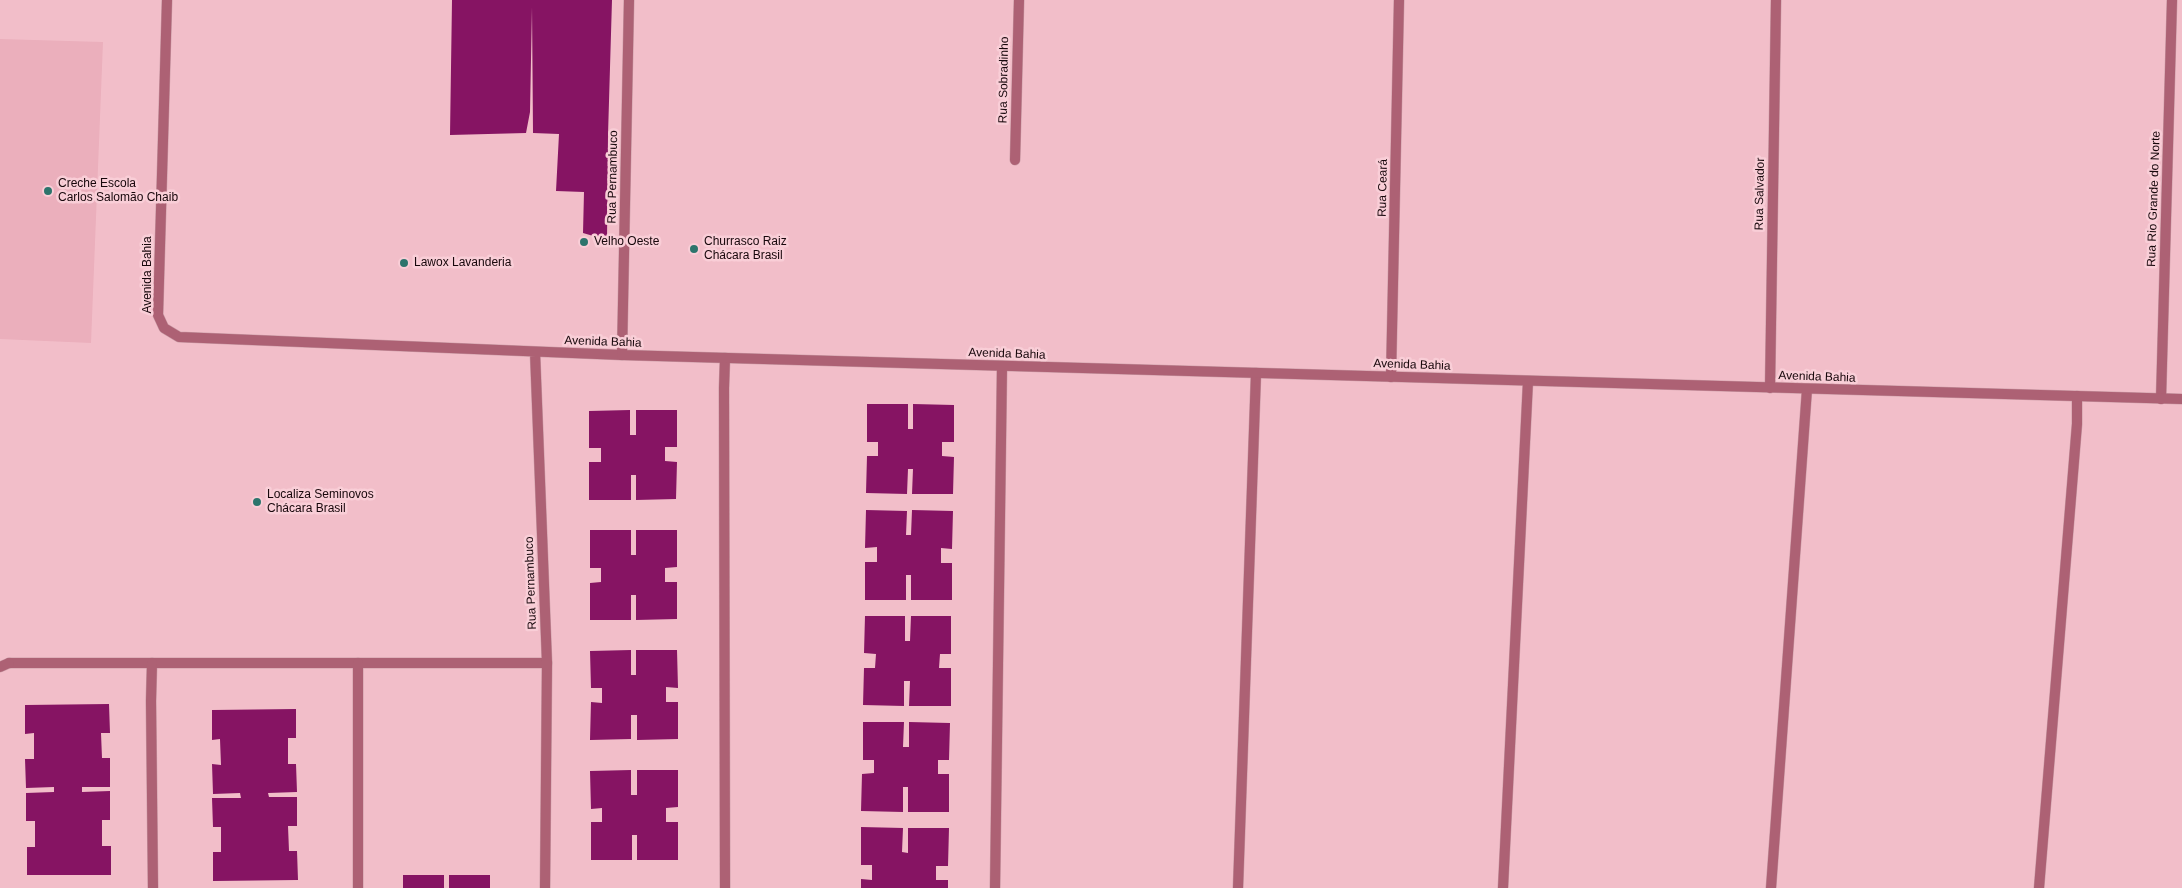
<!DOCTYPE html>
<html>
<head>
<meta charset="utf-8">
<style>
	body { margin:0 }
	canvas { display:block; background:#f2bec9 }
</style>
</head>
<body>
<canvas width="2182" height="888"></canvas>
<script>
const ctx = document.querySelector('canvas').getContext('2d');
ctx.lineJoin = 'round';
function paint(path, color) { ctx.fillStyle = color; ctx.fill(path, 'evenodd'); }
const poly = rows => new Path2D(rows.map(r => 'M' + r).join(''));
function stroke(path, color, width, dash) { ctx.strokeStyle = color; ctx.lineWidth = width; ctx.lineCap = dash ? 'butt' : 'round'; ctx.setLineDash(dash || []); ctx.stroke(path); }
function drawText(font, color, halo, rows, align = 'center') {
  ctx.font = font + ' Arial,sans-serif'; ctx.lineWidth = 5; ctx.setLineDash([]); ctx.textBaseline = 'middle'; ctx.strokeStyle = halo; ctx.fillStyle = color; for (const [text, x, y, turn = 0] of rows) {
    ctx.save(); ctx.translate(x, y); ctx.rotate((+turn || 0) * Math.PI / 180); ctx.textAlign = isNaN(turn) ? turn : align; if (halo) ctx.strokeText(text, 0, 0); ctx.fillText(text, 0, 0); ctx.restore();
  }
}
paint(poly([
	[0,39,103,42,91,343,0,339]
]), '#ebafbc');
paint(poly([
	[452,0,612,0,608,135,607,240,583,233,584,192,556,191,559,134,533,133,532,7,530,112,526,133,450,135],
	[867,404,908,404,908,429,913,429,913,404,954,405,954,442,942,442,942,456,954,457,953,494,912,494,913,469,908,469,907,494,866,493,867,456,878,456,878,442,867,442],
	[630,410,630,435,636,435,636,410,677,410,677,447,665,447,665,461,677,462,676,499,636,500,636,475,631,475,631,500,589,500,589,462,601,462,601,448,589,448,589,411],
	[866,510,907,511,906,535,911,535,912,510,953,511,952,549,941,548,941,563,952,563,952,600,911,600,911,575,906,575,906,600,865,600,865,562,877,562,877,547,865,548],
	[590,530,631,530,631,555,636,555,636,530,677,530,677,567,665,568,665,582,677,582,677,619,636,620,636,595,631,595,631,620,590,620,590,583,601,582,601,568,590,568],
	[865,616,905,616,905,641,910,641,911,616,951,616,951,654,940,654,939,668,951,668,951,706,909,706,910,681,904,681,904,706,863,705,864,668,875,668,876,654,864,653],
	[631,650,631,675,636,675,636,650,677,650,678,688,666,687,666,702,678,702,678,739,637,740,637,715,631,715,631,739,590,740,591,702,602,703,602,688,591,688,590,651],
	[109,704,110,733,101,733,102,758,110,758,110,787,82,787,82,792,110,791,110,820,102,820,102,846,111,846,111,875,27,875,27,847,35,847,35,821,26,821,26,793,54,792,54,787,26,788,25,759,34,759,34,733,25,734,25,705],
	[296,709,296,738,288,738,288,764,296,764,297,792,268,793,269,797,297,797,297,826,288,826,289,851,297,851,298,880,213,881,213,852,221,852,221,827,213,827,212,798,241,798,240,793,213,794,212,764,221,765,220,739,212,740,212,710],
	[863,722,904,722,903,747,909,747,909,722,950,723,949,760,938,760,938,774,949,774,949,812,908,812,908,787,903,787,903,812,861,811,862,774,874,773,874,760,863,760],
	[631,770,631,795,637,795,637,770,678,770,678,807,666,808,666,822,678,822,678,860,637,860,637,835,632,835,632,860,591,860,591,822,602,822,602,808,591,809,590,771],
	[861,827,903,828,902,852,908,853,908,828,949,828,948,866,936,866,936,880,948,880,948,888,861,888,861,879,872,880,872,865,861,865],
	[403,875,444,875,444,888,403,888],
	[449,875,490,875,490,888,449,888]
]), '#861463');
const service = poly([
	[9,663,547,663]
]);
const minor = poly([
	[167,0,158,315,164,328,179,337,622,355],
	[1015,160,1019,0],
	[535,352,547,663,545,888],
	[725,358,724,388,725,888],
	[1391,377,1399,0],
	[1770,388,1776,0],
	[2161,399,2172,0],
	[152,663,151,701,153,888],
	[0,667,9,663],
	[358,888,358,663],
	[995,888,1002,366],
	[1238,888,1256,373],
	[1503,888,1528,381],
	[1771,888,1807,389],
	[2039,888,2077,424,2077,396]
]);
const tertiary = poly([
	[629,0,622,355,2182,399]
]);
stroke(service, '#cb9da7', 11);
stroke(minor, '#cb9da7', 11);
stroke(tertiary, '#cb9da7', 11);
stroke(service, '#ad6174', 10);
stroke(minor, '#ad6174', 10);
stroke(tertiary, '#ad6174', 10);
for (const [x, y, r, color] of [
	[48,191,5,"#2d746c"],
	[584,242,5,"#2d746c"],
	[694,249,5,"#2d746c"],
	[404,263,5,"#2d746c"],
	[257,502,5,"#2d746c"]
]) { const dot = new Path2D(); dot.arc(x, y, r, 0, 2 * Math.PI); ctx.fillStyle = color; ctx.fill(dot); stroke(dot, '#f9ced7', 2); }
drawText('12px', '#17070b', '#f9ced7', [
	["Rua Sobradinho",1004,80,-89],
	["Rua Pernambuco",613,177,-89],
	["Rua Ceará",1383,188,-89],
	["Rua Salvador",1760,194,-89],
	["Rua Rio Grande do Norte",2154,199,-88],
	["Avenida Bahia",148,275,-90],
	["Avenida Bahia",603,342,2],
	["Avenida Bahia",1007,354,2],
	["Avenida Bahia",1412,365,2],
	["Avenida Bahia",1817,377,2],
	["Rua Pernambuco",531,583,-92]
]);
drawText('12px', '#17070b', '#f9ced7', [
	["Creche Escola",58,184],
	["Carlos Salomão Chaib",58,198],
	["Velho Oeste",594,242],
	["Churrasco Raiz",704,242],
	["Chácara Brasil",704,256],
	["Lawox Lavanderia",414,263],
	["Localiza Seminovos",267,495],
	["Chácara Brasil",267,509]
], 'left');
</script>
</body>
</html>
